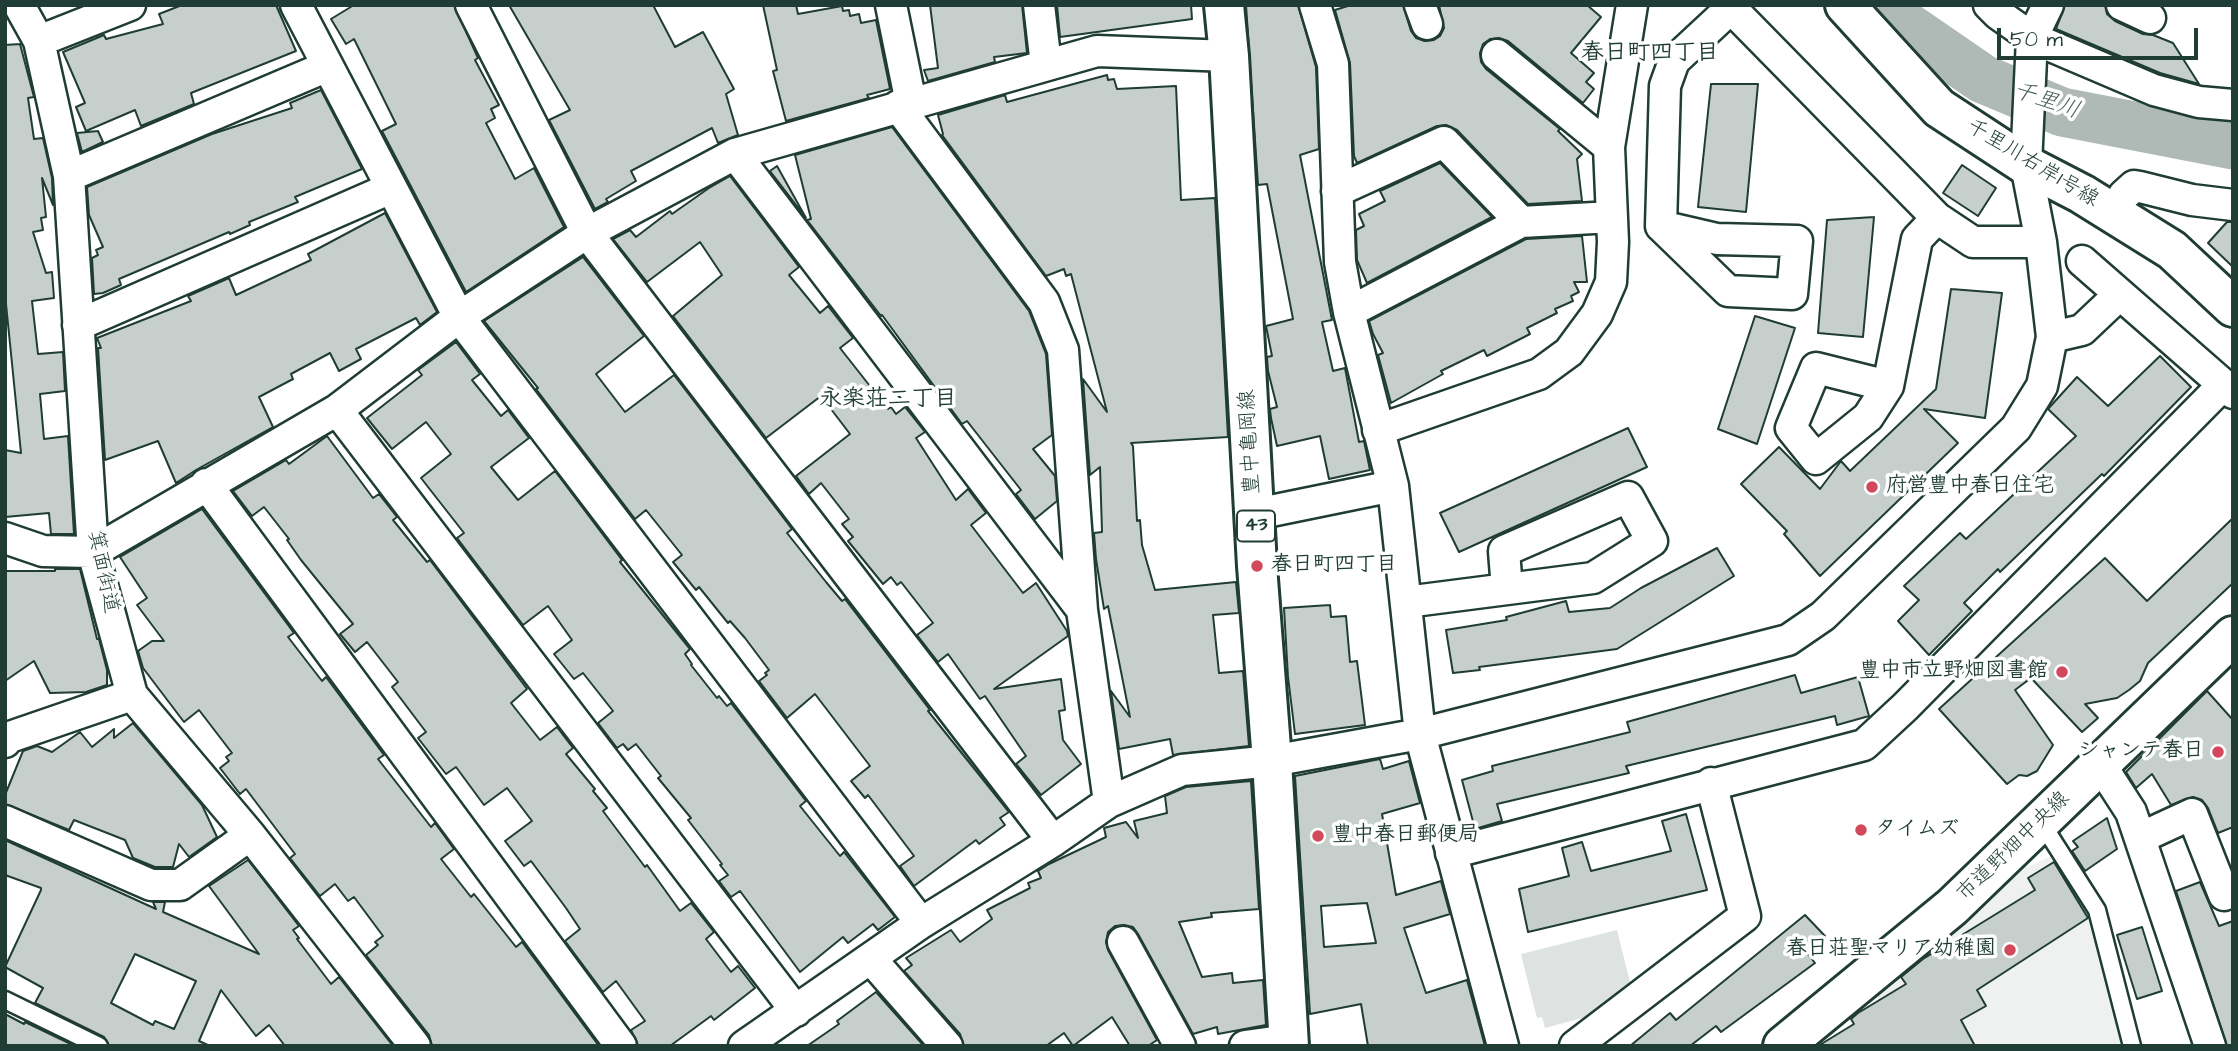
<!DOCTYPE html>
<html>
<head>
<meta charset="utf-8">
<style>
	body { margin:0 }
	#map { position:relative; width:2238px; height:1051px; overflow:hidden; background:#fff; font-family:"Architects Daughter",sans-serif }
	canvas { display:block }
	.frame { position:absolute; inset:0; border:7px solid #1f3d34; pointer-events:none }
	.scale { position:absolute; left:1997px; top:28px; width:201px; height:32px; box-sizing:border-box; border:4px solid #1f3d34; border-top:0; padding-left:9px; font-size:21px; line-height:24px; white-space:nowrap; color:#1f3d34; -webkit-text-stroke:5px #fff; paint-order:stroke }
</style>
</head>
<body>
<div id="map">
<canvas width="2238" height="1051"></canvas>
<div class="frame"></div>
<div class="scale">50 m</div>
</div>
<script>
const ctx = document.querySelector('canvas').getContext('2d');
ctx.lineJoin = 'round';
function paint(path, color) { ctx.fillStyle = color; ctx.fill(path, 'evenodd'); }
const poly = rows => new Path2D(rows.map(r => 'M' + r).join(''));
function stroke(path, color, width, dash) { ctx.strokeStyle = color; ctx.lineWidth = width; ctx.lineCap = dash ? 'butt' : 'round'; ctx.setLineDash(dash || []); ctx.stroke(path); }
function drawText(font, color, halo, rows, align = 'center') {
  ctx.font = font + ' "Architects Daughter","Klee One",sans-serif'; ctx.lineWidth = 7; ctx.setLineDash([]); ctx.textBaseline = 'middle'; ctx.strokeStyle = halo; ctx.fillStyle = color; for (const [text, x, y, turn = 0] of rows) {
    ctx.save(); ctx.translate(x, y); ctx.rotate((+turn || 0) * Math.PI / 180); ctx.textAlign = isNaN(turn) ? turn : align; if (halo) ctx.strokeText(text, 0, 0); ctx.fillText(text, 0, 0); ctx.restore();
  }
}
paint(poly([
	[2054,855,2088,908,2126,1046,1902,1046,1874,991,1998,880]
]), '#eef1f0');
paint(poly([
	[1617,930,1630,982,1601,1013,1545,1028,1542,1017,1537,1018,1521,954]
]), '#dee3e2');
stroke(poly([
	[1884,5,1900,22,1983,79,2062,112,2233,145]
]), '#afbab7', 49);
const building = poly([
	[182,5,276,5,296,51,191,93,194,104,141,126,135,110,86,131,76,107,85,103,63,52,104,35,106,39,163,24,159,14,182,5],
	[354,5,454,5,478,58,475,60,499,105,491,109,495,118,486,123,515,179,534,168,564,227,466,292,382,131,396,124,354,39,346,44,331,19,354,5],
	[509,5,653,5,675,47,703,32,734,89,726,94,738,135,718,143,712,128,631,171,636,181,606,199,608,202,595,209,549,120,570,110,509,5],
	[763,5,796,5,798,14,842,6,843,11,849,10,850,16,859,14,861,23,876,20,890,89,867,95,869,98,786,121,773,71,777,70,763,5],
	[930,5,1022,5,1027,53,994,57,995,62,928,81,924,70,938,68,930,5],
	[1057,5,1191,5,1192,19,1060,37,1057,5],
	[1246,5,1298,5,1316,67,1319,149,1300,155,1332,320,1322,322,1333,371,1345,368,1359,442,1364,441,1370,470,1329,479,1320,436,1277,446,1271,418,1270,409,1277,407,1268,371,1267,357,1272,356,1266,326,1293,319,1267,184,1258,185,1246,5],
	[1351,5,1403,5,1411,31,1416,38,1425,41,1434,40,1440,36,1444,28,1439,5,1587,5,1601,17,1571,53,1594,73,1586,82,1594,89,1583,103,1508,41,1499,38,1490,39,1483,44,1480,53,1481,62,1486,69,1560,129,1558,131,1582,154,1577,159,1582,201,1528,204,1457,130,1446,125,1437,126,1357,163,1354,156,1350,63,1335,10,1351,5],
	[2065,5,2105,5,2107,14,2115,21,2143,34,2153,35,2173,43,2199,84,2160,73,2056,29,2065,5],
	[20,44,34,97,28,98,34,139,43,138,52,178,53,205,42,178,46,217,41,218,43,230,33,232,46,273,52,272,54,298,32,301,38,354,63,352,65,391,40,394,44,439,68,436,74,534,51,534,49,513,5,517,5,450,21,453,5,294,5,45,20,44],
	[1107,75,1108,80,1114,79,1117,89,1176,86,1181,200,1215,198,1228,437,1131,443,1133,446,1137,521,1140,520,1142,545,1155,590,1236,582,1239,613,1213,615,1219,673,1243,671,1249,746,1173,755,1170,739,1119,749,1111,691,1130,717,1108,606,1104,609,1096,559,1094,533,1102,532,1100,467,1090,475,1083,379,1107,412,1071,274,1066,276,1064,269,1046,276,942,135,943,134,938,115,1005,95,1007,102,1107,75],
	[1711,84,1758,84,1746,212,1698,207,1711,84],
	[321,90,362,169,295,197,298,202,249,222,250,225,230,234,229,232,119,279,121,285,103,293,94,294,92,258,98,255,96,250,103,247,89,215,87,187,212,134,292,108,290,103,321,90],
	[892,127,1029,311,1046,354,1052,435,1033,449,1055,476,1057,501,1035,519,1016,494,1021,490,967,421,962,424,882,315,881,316,807,220,811,219,795,155,892,127],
	[98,131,103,142,82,152,77,133,98,131],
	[1440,163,1492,217,1367,283,1357,260,1356,230,1364,226,1359,214,1385,201,1380,191,1440,163],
	[1962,165,1996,188,1978,216,1943,193,1962,165],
	[777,166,806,218,770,171,777,166],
	[730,176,799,267,789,275,820,313,828,306,853,338,840,348,888,409,891,407,896,414,905,407,925,432,916,438,956,500,968,489,986,513,971,525,1023,593,1036,583,1067,631,1068,636,994,689,1061,679,1065,710,1059,711,1063,740,1081,764,1041,795,1016,764,1026,756,985,696,980,699,948,654,938,662,917,635,933,623,901,582,897,585,891,577,883,584,848,541,853,537,842,524,849,519,821,483,809,494,796,476,850,434,821,396,766,438,673,316,722,275,700,242,647,282,613,239,630,230,636,237,670,211,672,214,709,188,730,176],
	[385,213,437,312,420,325,416,318,356,349,361,359,339,371,330,353,291,374,293,379,259,397,273,427,196,470,176,483,158,441,105,460,98,348,101,348,97,338,191,301,188,296,229,278,236,295,311,260,308,254,385,213],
	[1874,217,1863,337,1818,333,1827,220,1874,217],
	[2227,222,2233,222,2233,267,2208,243,2227,222],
	[1582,236,1587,282,1574,282,1579,292,1571,296,1573,301,1555,309,1557,313,1527,328,1530,334,1487,356,1484,350,1441,371,1443,374,1391,403,1378,355,1383,353,1373,334,1369,321,1526,239,1582,236],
	[583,257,644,336,596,374,625,412,674,375,792,529,787,533,826,582,842,601,845,599,930,710,928,711,1009,812,1000,818,1005,825,979,844,976,840,914,886,900,866,914,856,868,795,865,798,851,781,870,766,815,694,787,718,759,681,767,675,765,673,769,670,745,638,730,621,728,623,699,587,696,590,673,562,682,555,646,510,635,519,536,389,538,388,484,321,583,257],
	[1951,289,2002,293,1985,418,1924,409,1958,443,1820,576,1784,534,1787,531,1741,484,1779,447,1820,489,1841,461,1850,471,1936,389,1951,289],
	[1755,316,1795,328,1757,444,1718,429,1755,316],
	[456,342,480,374,472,380,501,416,508,410,529,438,491,467,518,500,555,471,622,560,620,562,690,649,685,654,692,664,691,665,717,698,719,696,727,706,731,703,806,801,800,806,840,856,844,852,895,917,878,930,873,924,848,943,843,937,800,972,740,891,731,897,719,881,728,875,720,865,722,864,688,820,691,818,658,778,661,776,636,744,628,750,623,744,617,748,598,723,613,711,583,673,574,679,554,654,572,640,548,606,523,625,457,538,464,533,421,478,451,454,426,422,392,449,367,418,422,375,418,370,456,342],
	[2160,356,2191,387,2104,476,2102,474,2000,572,1998,569,1964,603,1972,611,1929,655,1898,621,1919,600,1904,586,1960,533,1966,539,2076,436,2048,409,2077,377,2108,406,2160,356],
	[1628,428,1647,467,1459,552,1440,513,1628,428],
	[327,436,373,498,379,494,397,517,393,520,427,562,430,560,527,689,511,703,540,740,557,727,573,748,566,754,595,789,593,791,607,808,603,811,645,867,647,865,680,911,691,903,714,932,706,939,731,972,738,966,755,988,714,1020,711,1016,670,1046,638,1046,631,1030,645,1021,616,981,603,992,565,941,580,929,566,908,531,861,524,866,505,841,532,821,507,788,484,805,456,767,446,774,418,738,426,732,392,687,398,682,367,642,355,652,340,634,353,624,301,560,287,540,289,539,264,507,252,516,233,491,286,460,289,464,327,436],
	[202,509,294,633,288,637,322,681,326,677,384,755,378,759,431,827,435,823,454,849,441,859,471,897,474,894,516,947,522,942,599,1046,432,1046,429,1035,366,955,378,945,375,942,383,936,354,897,348,901,335,884,320,896,290,858,295,854,246,789,240,794,220,768,229,761,226,757,232,753,199,710,184,722,143,668,138,651,152,641,164,641,137,605,147,598,120,557,202,509],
	[2233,518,2233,583,2148,663,2140,681,2129,690,2117,698,2085,704,2098,718,2082,732,2031,678,2015,690,2053,745,2037,771,2027,776,2019,775,2007,784,1939,709,2105,558,2147,601,2233,518],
	[1717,548,1734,576,1617,649,1479,667,1480,670,1453,673,1446,630,1507,620,1506,617,1566,601,1569,612,1610,608,1641,588,1717,548],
	[55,569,80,569,97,639,99,639,107,670,107,685,86,692,50,693,34,661,5,681,5,571,55,571,55,569],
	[1330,605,1331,617,1346,616,1350,662,1357,661,1365,725,1295,734,1288,677,1284,608,1330,605],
	[1795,675,1801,693,1858,677,1869,716,1837,725,1835,716,1626,766,1629,773,1497,804,1502,821,1475,829,1462,780,1493,771,1492,766,1630,732,1627,722,1795,675],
	[2207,691,2233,720,2233,827,2218,833,2208,808,2202,800,2193,797,2171,805,2152,774,2136,788,2126,772,2207,691],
	[133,723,202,805,217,837,189,857,179,844,173,867,155,867,133,858,125,840,74,820,69,830,5,804,5,795,23,751,37,746,52,752,80,732,92,747,114,729,114,738,133,723],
	[1380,759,1383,769,1409,761,1420,803,1382,814,1396,895,1441,881,1450,914,1404,928,1426,993,1467,980,1485,1046,1368,1046,1361,1004,1310,1014,1295,776,1380,759],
	[1367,903,1376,943,1324,947,1321,906,1367,903],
	[1251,781,1259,909,1211,913,1212,917,1179,922,1202,977,1232,973,1233,983,1263,980,1266,1025,1218,1034,1217,1027,1193,1034,1138,934,1133,927,1124,925,1115,926,1108,932,1106,942,1108,950,1157,1040,1148,1046,1130,1046,1112,1017,1073,1046,1064,1033,1046,1046,964,1046,960,1034,904,971,912,965,906,958,951,930,960,942,992,919,987,910,1030,888,1028,883,1041,878,1038,871,1049,864,1106,837,1104,828,1126,822,1138,838,1134,821,1167,813,1165,796,1186,787,1251,781],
	[1686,814,1707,890,1528,932,1519,889,1569,876,1562,848,1582,842,1591,871,1671,851,1662,821,1686,814],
	[2107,818,2117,849,2085,871,2072,851,2078,847,2073,841,2107,818],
	[5,840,156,909,153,902,165,902,163,912,259,954,209,886,248,860,299,926,293,930,299,938,297,939,331,984,339,977,393,1046,285,1046,269,1025,256,1036,221,990,199,1041,210,1046,109,1046,104,1037,35,1003,43,988,5,967,41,890,41,888,5,875,5,840],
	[135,954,196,981,174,1029,155,1021,153,1025,111,1003,135,954],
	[2054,862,2088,918,1977,990,1986,1006,1961,1020,1975,1046,1818,1046,1854,1024,1851,1019,1858,1013,1906,984,1901,977,1923,959,2035,890,2028,878,2054,862],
	[2200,882,2219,926,2233,921,2233,1046,2227,1046,2176,891,2200,882],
	[1805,915,1825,936,1807,953,1815,963,1721,1032,1716,1026,1690,1046,1630,1046,1670,1013,1676,1020,1805,915],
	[2142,927,2162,991,2137,999,2117,935,2142,927],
	[876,992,924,1046,807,1046,839,1024,837,1021,876,992],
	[5,1014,24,1024,25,1022,75,1046,5,1046,5,1014]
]);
paint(building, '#c7cfcc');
stroke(building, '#1f3d34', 2);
const lane = poly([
	[2041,822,2097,910,2132,1046],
	[5,1000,99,1046]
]);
const street = poly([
	[19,5,39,41,69,176,93,552,132,695,250,835,415,1046],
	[296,5,459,317,921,923],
	[471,5,587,233,1053,841],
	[891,5,911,103],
	[1039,5,1046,65],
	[1315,5,1333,64,1340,262,1349,312,1393,486,1420,734,1503,1046],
	[1420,5,1427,24],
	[1728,5,1937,218,1973,242,2041,242],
	[1989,5,1998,14,2032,38,2154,90,2199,102,2233,105],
	[2122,5,2150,18],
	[39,41,130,5],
	[1497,55,1609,147],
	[898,106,1044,302,1063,350,1082,610,1109,802],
	[735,154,1082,610],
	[69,176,328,66],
	[1337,191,1444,142,1521,222],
	[2124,195,2134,186,2140,187,2192,200,2233,205],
	[1661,226,1728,291,1792,294,1797,241,1717,239,1661,226,1665,86,1674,61,1731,8],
	[2082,261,2233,393],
	[1349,312,1521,222,1612,217],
	[78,325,391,188],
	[2052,337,2082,330,2119,295],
	[1888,386,1816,368,1791,428,1816,459,1868,417,1888,386,1917,239,1937,218],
	[337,410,796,1011],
	[1378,430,1539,374,1569,352,1597,314,1611,282,1613,242,1609,147,1632,5],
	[206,484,621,1046],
	[1256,514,1393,486],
	[5,538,43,551,93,552,337,410,459,317,587,233,735,154,1097,51,1229,56],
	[1406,602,1593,578,1652,541,1628,497,1504,551,1507,589],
	[5,742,7,738,132,695],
	[2100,764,2131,812,2210,1046],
	[5,821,151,885,180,885,250,835],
	[2140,838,2192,814,2224,895],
	[1451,853,1864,745,1905,707,2223,385],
	[1123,942,1180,1046],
	[871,959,947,1046],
	[744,1046,921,923,1053,841,1109,802,1182,770,1272,761,1420,734,1788,640,1823,616,2016,428,2042,386,2052,337,2041,242,2026,165,2032,38,2048,5],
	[1245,1046,1288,1040],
	[1575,1046,1745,916,1711,783]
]);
const secondary = poly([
	[1845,5,1939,108,2026,165,2082,194,2172,250,2233,307],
	[1783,1046,1952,907,2233,636]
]);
const primary = poly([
	[1224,5,1229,56,1257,566,1272,761,1289,1046]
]);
stroke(lane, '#1f3d34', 21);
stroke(street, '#1f3d34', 35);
stroke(secondary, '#1f3d34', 44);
stroke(primary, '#1f3d34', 44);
stroke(lane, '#fff', 16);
stroke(street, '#fff', 30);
stroke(secondary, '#fff', 38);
stroke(primary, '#fff', 38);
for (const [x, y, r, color] of [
	[1872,487,7,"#d1495b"],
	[1257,566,7,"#d1495b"],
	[2062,672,7,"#d1495b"],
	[2218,752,7,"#d1495b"],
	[1861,830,7,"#d1495b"],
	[1318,836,7,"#d1495b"],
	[2010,950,7,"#d1495b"]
]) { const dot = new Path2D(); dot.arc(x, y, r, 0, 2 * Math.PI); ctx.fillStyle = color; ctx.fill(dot); stroke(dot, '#fff', 2.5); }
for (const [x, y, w] of [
	[1256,526,38]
]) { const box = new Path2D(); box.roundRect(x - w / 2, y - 15.5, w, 31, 5); ctx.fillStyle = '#fff'; ctx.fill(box); stroke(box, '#1f3d34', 2); }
drawText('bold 19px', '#1f3d34', null, [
	["43",1256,526]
]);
drawText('21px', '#1f3d34', '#fff', [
	["千里川右岸1号線",2032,164,31],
	["豊中亀岡線",1251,442,-93],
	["箕面街道",102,572,78],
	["市道野畑中央線",2014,847,-44]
]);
drawText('bold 21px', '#1f3d34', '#fff', [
	["府営豊中春日住宅",1886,487],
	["春日町四丁目",1271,566],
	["豊中市立野畑図書館",2048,672,"right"],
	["シャンテ春日",2204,752,"right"],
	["タイムズ",1875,830],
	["豊中春日郵便局",1332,836],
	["春日荘聖マリア幼稚園",1996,950,"right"]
], 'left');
drawText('bold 23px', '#1f3d34', '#fff', [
	["春日町四丁目",1650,54],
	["永楽荘二丁目",888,400]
]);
drawText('italic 23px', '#4a625b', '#fff', [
	["千里川",2046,102,19]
]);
</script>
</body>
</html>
